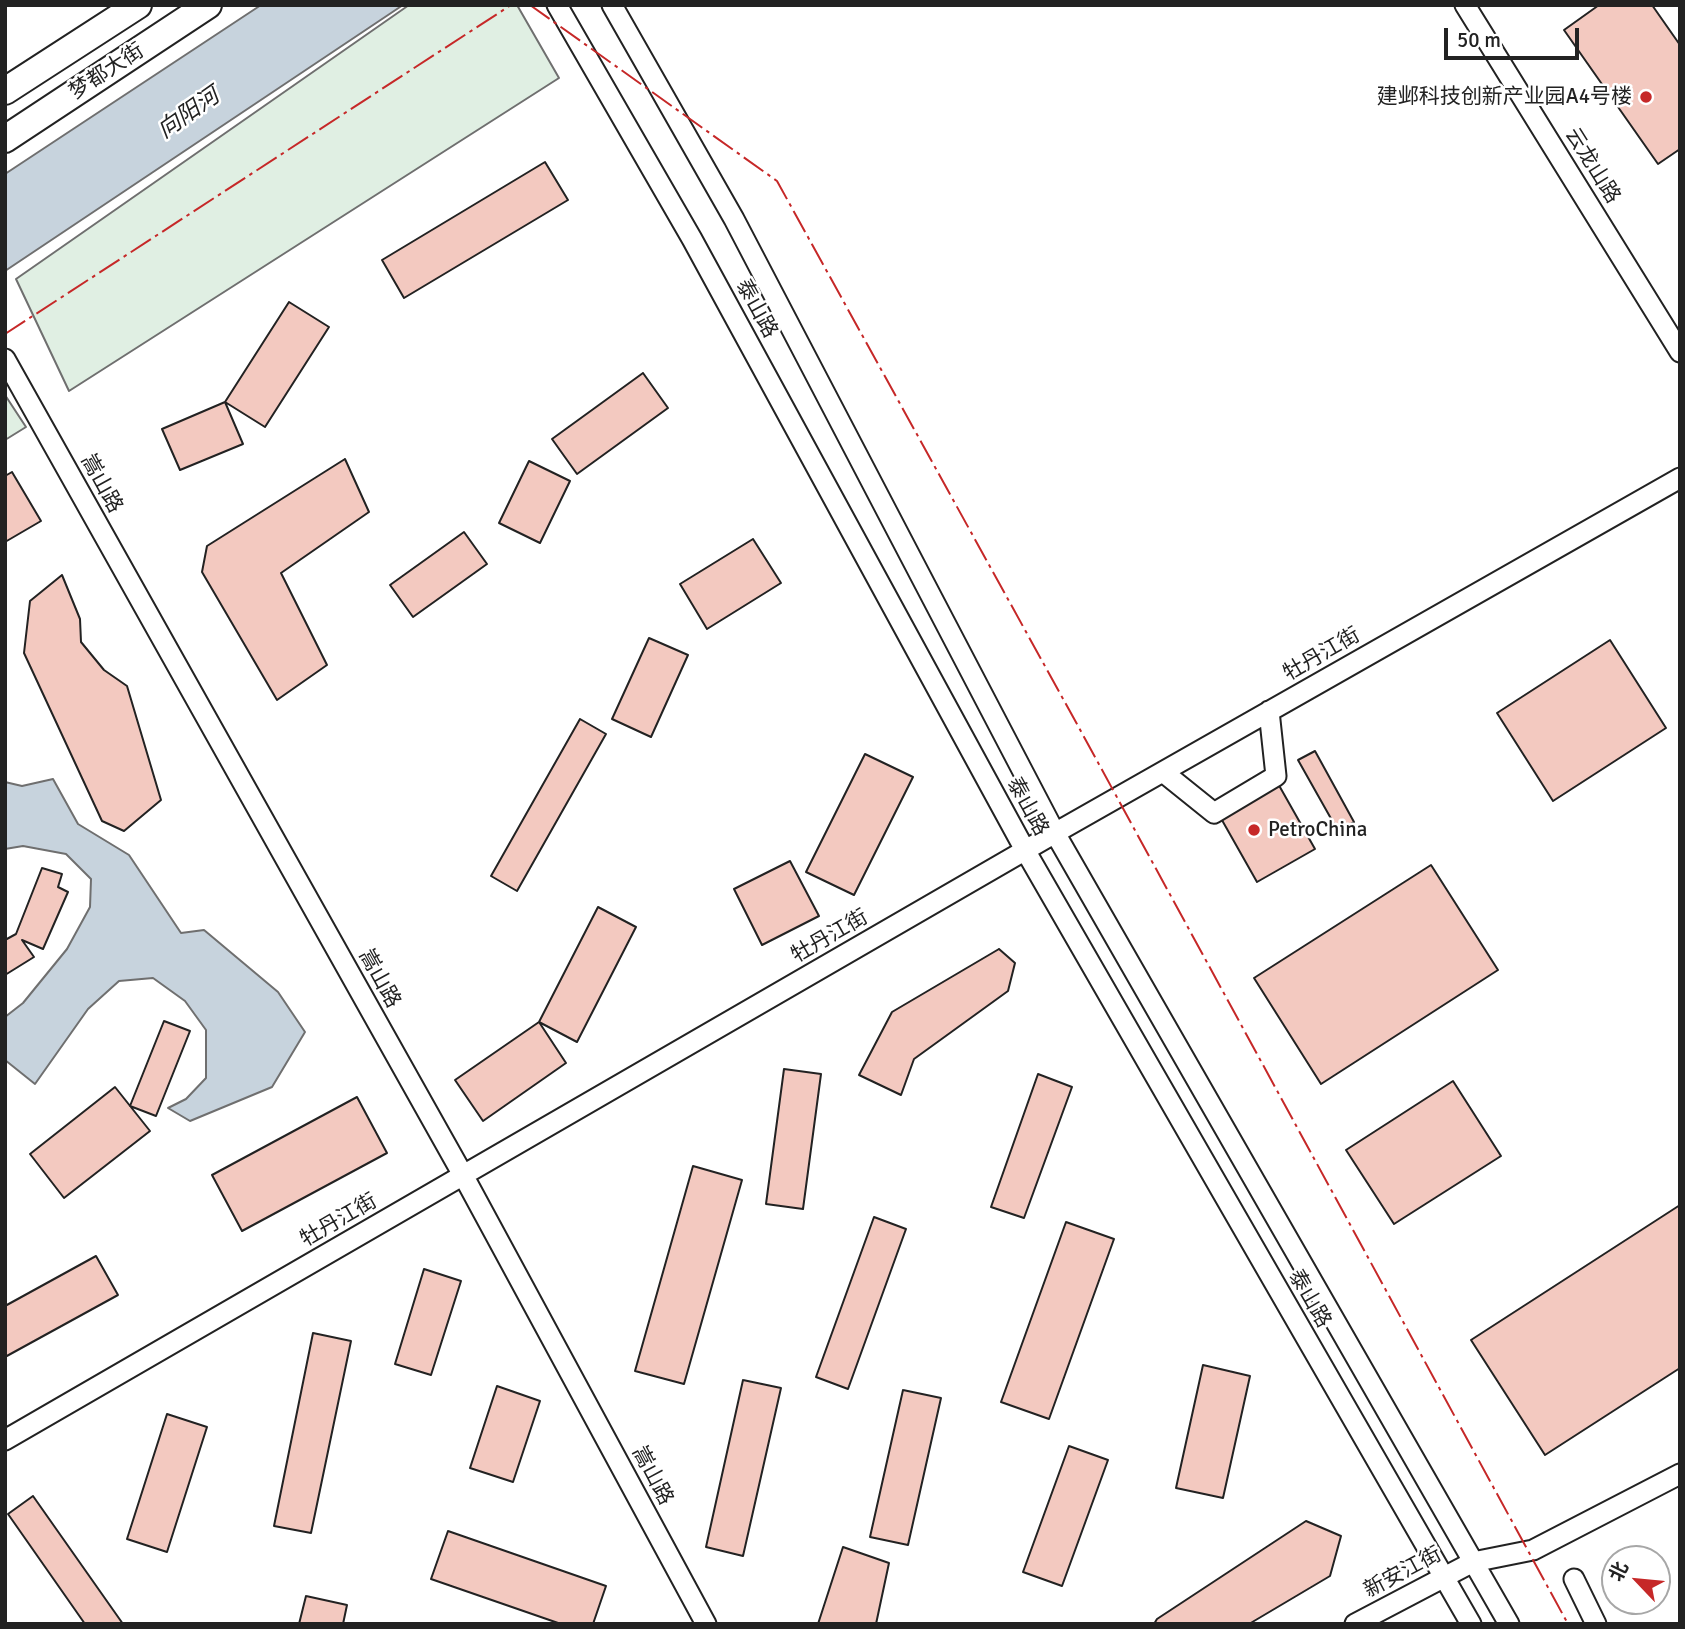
<!DOCTYPE html>
<html>
<head>
<meta charset="utf-8">
<style>
	body { margin:0 }
	#map { position:relative; width:1685px; height:1629px; overflow:hidden; background:#fff; font-family:Signika,"Noto Sans SC",sans-serif }
	canvas { display:block }
	.frame { position:absolute; inset:0; border:7px solid #222; pointer-events:none }
	.north { position:absolute; left:1601px; top:1545px; width:70px; height:70px; box-sizing:border-box; background:#fff; border:2px solid #a7a7a7; border-radius:50%; rotate:296deg; font-size:19px; font-weight:700; line-height:28px; text-align:center; color:#222 }
	.north::after { content:''; display:block; margin:auto; width:24px; height:32px; background:#c62828; clip-path:polygon(50% 0,100% 100%,50% 72%,0 100%) }
	.scale { position:absolute; left:1444px; top:28px; width:135px; height:32px; box-sizing:border-box; border:4px solid #222; border-top:0; padding-left:9px; font-size:21px; line-height:24px; white-space:nowrap; color:#222; -webkit-text-stroke:5px #fff; paint-order:stroke }
</style>
</head>
<body>
<div id="map">
<canvas width="1685" height="1629"></canvas>
<div class="frame"></div>
<div class="north">北</div>
<div class="scale">50 m</div>
</div>
<script>
const ctx = document.querySelector('canvas').getContext('2d');
ctx.lineJoin = 'round';
function paint(path, color) { ctx.fillStyle = color; ctx.fill(path, 'evenodd'); }
const poly = rows => new Path2D(rows.map(r => 'M' + r).join(''));
function stroke(path, color, width, dash) { ctx.strokeStyle = color; ctx.lineWidth = width; ctx.lineCap = dash ? 'butt' : 'round'; ctx.setLineDash(dash || []); ctx.stroke(path); }
function drawText(font, color, halo, rows, align = 'center') {
  ctx.font = font + ' Signika,"Noto Sans SC",sans-serif'; ctx.lineWidth = 5; ctx.setLineDash([]); ctx.textBaseline = 'middle'; ctx.strokeStyle = halo; ctx.fillStyle = color; for (const [text, x, y, turn = 0] of rows) {
    ctx.save(); ctx.translate(x, y); ctx.rotate((+turn || 0) * Math.PI / 180); ctx.textAlign = isNaN(turn) ? turn : align; if (halo) ctx.strokeText(text, 0, 0); ctx.fillText(text, 0, 0); ctx.restore();
  }
}
const green = poly([
	[409,5,517,5,559,78,69,391,16,279,409,5],
	[5,395,26,427,5,440,5,395]
]);
paint(green, '#e0efe3');
stroke(green, '#6f6f6f', 2);
const water = poly([
	[261,5,403,5,5,271,5,174,261,5],
	[53,779,78,824,129,855,181,933,204,930,278,992,305,1032,272,1087,190,1121,168,1108,186,1099,206,1078,206,1030,185,1001,153,978,119,981,88,1009,35,1084,5,1060,5,1017,23,1003,67,949,90,907,91,879,66,854,23,846,5,849,5,782,22,786,53,779]
]);
paint(water, '#c7d3dd');
stroke(water, '#6f6f6f', 2);
const building = poly([
	[1599,5,1652,5,1680,45,1680,149,1658,164,1564,30,1599,5],
	[545,162,568,200,404,298,382,260,545,162],
	[289,302,329,327,265,427,225,402,289,302],
	[643,373,668,408,577,474,552,439,643,373],
	[225,402,243,444,180,470,162,429,225,402],
	[345,459,369,512,281,573,327,665,277,700,202,572,207,546,345,459],
	[529,461,570,481,540,543,499,523,529,461],
	[12,472,41,521,5,542,5,476,12,472],
	[464,532,487,564,413,617,390,585,464,532],
	[753,539,781,583,707,629,680,584,753,539],
	[62,575,80,619,81,642,104,670,127,686,161,800,124,831,102,821,24,653,30,601,62,575],
	[649,638,688,655,651,737,612,719,649,638],
	[1610,640,1666,728,1553,801,1497,713,1610,640],
	[580,719,606,734,517,891,491,876,580,719],
	[1315,751,1354,822,1338,831,1298,760,1315,751],
	[865,754,913,777,854,895,806,872,865,754],
	[1272,773,1315,849,1257,882,1214,806,1272,773],
	[790,861,819,916,762,945,734,889,790,861],
	[1431,865,1498,970,1321,1084,1254,978,1431,865],
	[42,868,62,874,58,887,68,892,43,949,22,940,34,957,5,975,5,940,16,934,42,868],
	[598,907,636,927,577,1042,539,1022,598,907],
	[999,949,1015,963,1008,991,914,1059,901,1095,859,1075,892,1012,999,949],
	[164,1021,190,1031,156,1116,130,1106,164,1021],
	[539,1022,566,1063,483,1121,455,1080,539,1022],
	[784,1069,821,1074,803,1209,766,1204,784,1069],
	[1038,1074,1072,1087,1024,1218,991,1207,1038,1074],
	[1453,1081,1501,1156,1394,1224,1346,1150,1453,1081],
	[115,1087,150,1131,64,1198,30,1154,115,1087],
	[357,1097,387,1153,242,1231,212,1175,357,1097],
	[693,1166,742,1180,684,1384,635,1371,693,1166],
	[1680,1205,1680,1368,1545,1455,1471,1340,1680,1205],
	[874,1217,906,1229,848,1389,816,1377,874,1217],
	[1066,1222,1114,1239,1049,1419,1001,1402,1066,1222],
	[96,1256,118,1295,5,1357,5,1306,96,1256],
	[424,1269,461,1281,431,1375,395,1364,424,1269],
	[313,1333,351,1341,311,1533,274,1526,313,1333],
	[1203,1365,1250,1376,1223,1498,1176,1488,1203,1365],
	[743,1380,781,1388,743,1556,706,1547,743,1380],
	[497,1386,540,1401,513,1482,470,1468,497,1386],
	[903,1390,941,1398,908,1545,870,1537,903,1390],
	[167,1414,207,1427,167,1552,127,1539,167,1414],
	[1069,1446,1108,1460,1062,1586,1023,1572,1069,1446],
	[33,1496,123,1624,85,1624,8,1514,33,1496],
	[1306,1521,1341,1536,1330,1576,1249,1624,1154,1624,1157,1619,1306,1521],
	[448,1531,606,1586,593,1624,561,1624,431,1579,448,1531],
	[843,1547,889,1563,876,1624,818,1624,843,1547],
	[306,1596,347,1605,343,1624,299,1624,306,1596]
]);
paint(building, '#f3c9c0');
stroke(building, '#222', 2);
const minor = poly([
	[557,5,692,239,1025,850,1471,1624],
	[612,5,734,219,1055,833,1509,1624],
	[1465,5,1680,352],
	[5,359,463,1175,706,1624],
	[1163,772,1214,813,1276,776,1269,711],
	[5,1440,1055,833,1680,478],
	[1574,1579,1596,1624],
	[1355,1624,1473,1562,1533,1550,1680,1474]
]);
const major = poly([
	[5,91,138,5],
	[5,139,208,5]
]);
stroke(minor, '#222', 23);
stroke(major, '#222', 30);
stroke(minor, '#fff', 19);
stroke(major, '#fff', 26);
stroke(poly([
	[530,5,777,181,1083,735,1568,1624],
	[5,334,511,5]
]), '#c62828', 2, [24, 5, 3.5, 5]);
for (const [x, y, r, color] of [
	[1646,97,7,"#c62828"],
	[1254,830,7,"#c62828"]
]) { const dot = new Path2D(); dot.arc(x, y, r, 0, 2 * Math.PI); ctx.fillStyle = color; ctx.fill(dot); stroke(dot, '#fff', 2.5); }
drawText('21px', '#222', '#fff', [
	["梦都大街",107,72,-33],
	["云龙山路",1592,166,58],
	["泰山路",756,309,61],
	["嵩山路",101,484,61],
	["牡丹江街",1322,655,-30],
	["泰山路",1027,807,61],
	["牡丹江街",830,937,-30],
	["嵩山路",379,979,61],
	["牡丹江街",339,1221,-30],
	["泰山路",1309,1299,60],
	["嵩山路",652,1476,62],
	["新安江街",1403,1573,-28]
]);
drawText('21px', '#222', '#fff', [
	["建邺科技创新产业园A4号楼",1632,97],
	["PetroChina",1268,830,"left"]
], 'right');
drawText('italic 23px', '#222', '#fff', [
	["向阳河",189,114,-35]
]);
</script>
</body>
</html>
